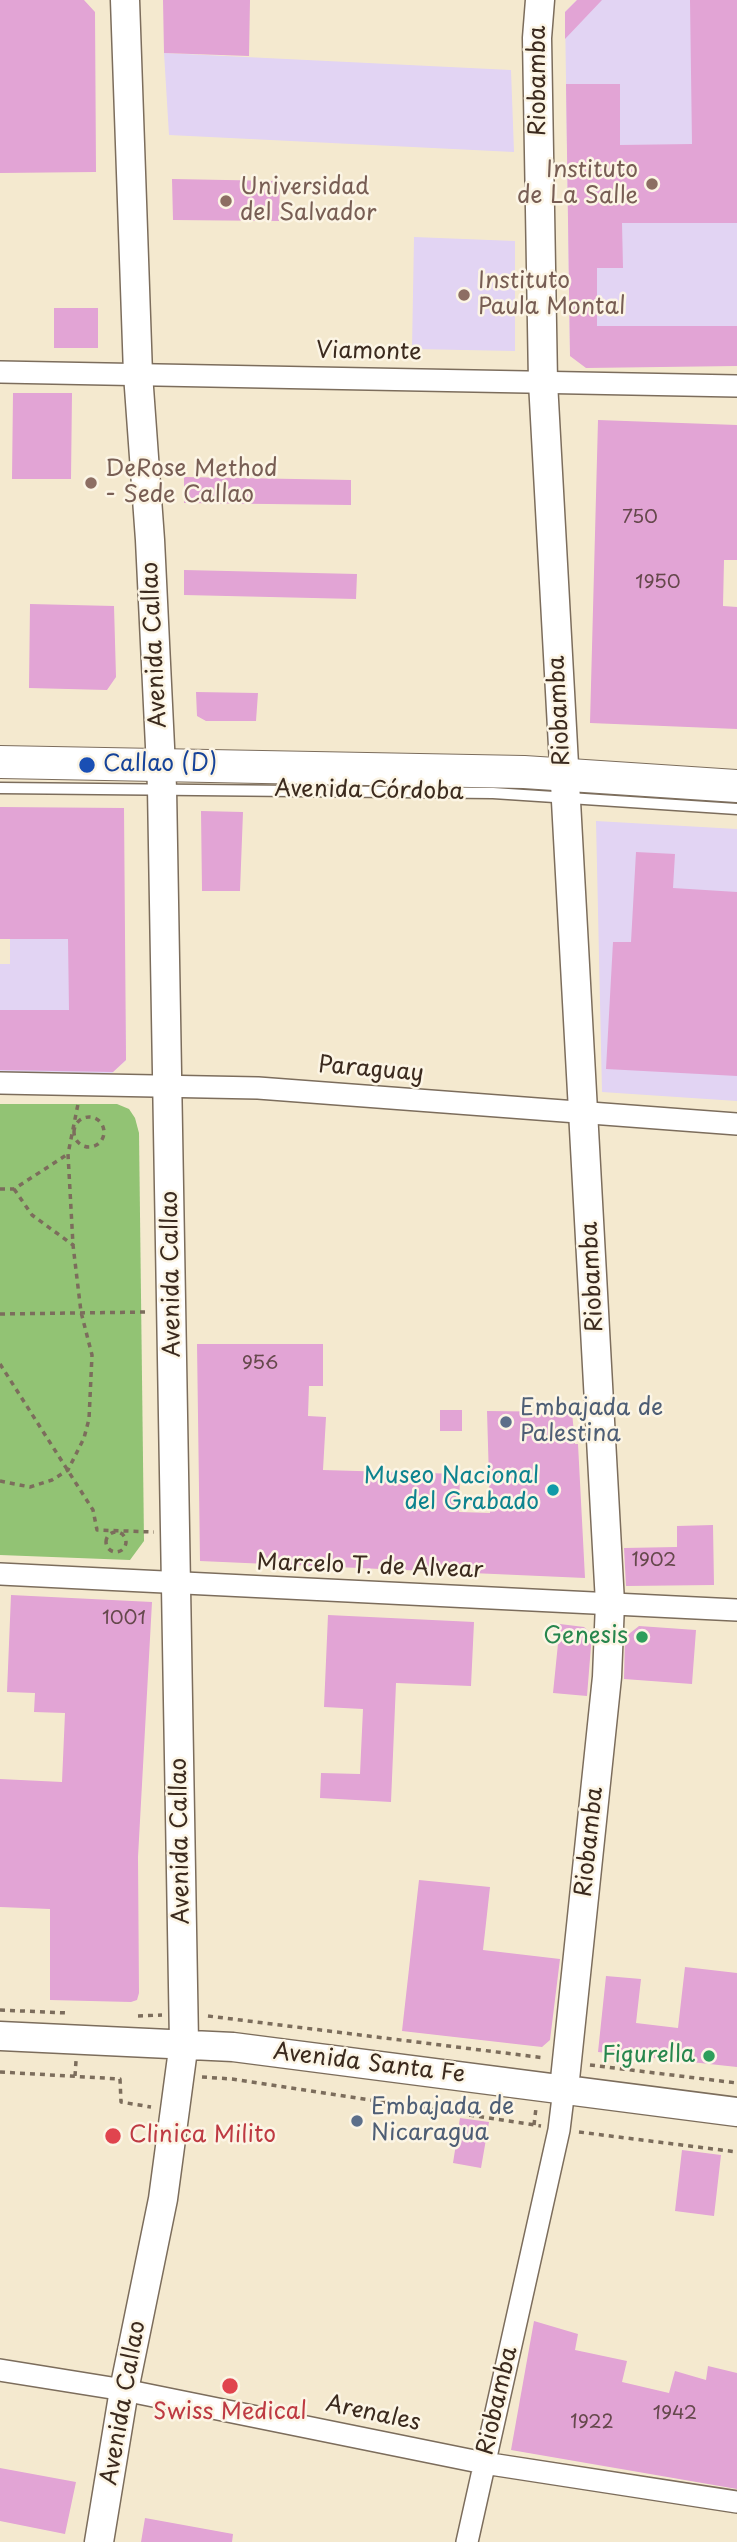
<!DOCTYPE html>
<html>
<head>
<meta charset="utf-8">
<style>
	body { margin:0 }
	canvas { display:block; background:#f4e9cf }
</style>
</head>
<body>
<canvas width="737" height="2542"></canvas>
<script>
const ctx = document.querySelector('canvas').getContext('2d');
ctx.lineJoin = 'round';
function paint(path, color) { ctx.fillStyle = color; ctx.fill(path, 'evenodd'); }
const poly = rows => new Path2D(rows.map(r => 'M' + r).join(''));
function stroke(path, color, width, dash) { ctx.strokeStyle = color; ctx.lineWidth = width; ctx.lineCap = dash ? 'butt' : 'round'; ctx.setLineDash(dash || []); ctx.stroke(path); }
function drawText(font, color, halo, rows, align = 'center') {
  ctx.font = font + ' "Playpen Sans",sans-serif'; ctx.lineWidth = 5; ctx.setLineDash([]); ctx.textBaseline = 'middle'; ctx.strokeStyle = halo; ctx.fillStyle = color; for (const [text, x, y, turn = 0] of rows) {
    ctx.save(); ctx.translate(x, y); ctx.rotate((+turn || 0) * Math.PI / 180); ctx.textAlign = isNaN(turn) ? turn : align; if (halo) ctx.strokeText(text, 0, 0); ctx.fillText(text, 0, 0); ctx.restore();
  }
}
paint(poly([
	[577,0,737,0,737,366,570,356,565,12],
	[164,53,511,70,514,152,169,135],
	[414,237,515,241,515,351,412,349],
	[596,821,737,829,737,1101,602,1092],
	[123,895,126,1060,112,1073,0,1074,0,964,10,964,10,924]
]), '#e2d4f3');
paint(poly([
	[0,1104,117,1104,129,1109,135,1118,139,1133,144,1541,130,1560,0,1555]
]), '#92c374');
paint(poly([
	[0,0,84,0,95,12,96,172,0,173],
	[163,0,250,0,249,56,164,53],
	[577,0,602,0,565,39,565,12],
	[690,0,737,0,737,223,622,223,623,268,597,268,597,326,737,326,737,366,586,368,570,356,566,84,620,84,620,145,692,144],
	[172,179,280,181,279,221,173,220],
	[54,308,98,308,98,348,54,348],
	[13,393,72,393,71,479,12,479],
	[598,420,737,425,737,560,724,560,723,606,737,607,737,729,590,723],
	[184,477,351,480,351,505,184,503],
	[184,570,357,574,356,599,184,595],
	[30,604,114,606,116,677,107,690,29,688],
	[196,692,258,693,256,721,206,721,197,716],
	[0,807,124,808,126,1060,113,1072,0,1070,0,1010,69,1010,68,939,0,939],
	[201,811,243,812,240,891,202,891],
	[636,852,675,854,673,888,737,892,737,1076,606,1069,613,942,631,942],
	[197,1344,323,1344,323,1386,309,1386,308,1416,326,1417,323,1470,460,1474,459,1512,490,1513,487,1411,572,1412,575,1444,578,1444,585,1578,200,1561],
	[440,1410,462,1410,462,1431,440,1431],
	[713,1525,714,1585,626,1586,624,1548,677,1547,677,1526],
	[11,1595,152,1602,138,1857,139,1993,137,2000,131,2002,50,2000,50,1909,0,1907,0,1779,62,1782,65,1713,34,1712,35,1693,7,1692],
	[328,1615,474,1622,471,1686,396,1683,391,1802,320,1798,321,1773,360,1774,363,1709,324,1707],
	[560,1624,584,1627,592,1634,587,1696,553,1693],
	[639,1626,696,1630,692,1684,624,1679,625,1637],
	[419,1880,490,1887,483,1950,560,1959,550,2040,542,2047,402,2031],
	[685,1967,737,1973,737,2067,598,2052,606,1976,641,1979,636,2023,678,2028],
	[460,2118,489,2122,481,2168,453,2163],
	[682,2150,721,2155,714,2216,675,2211],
	[534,2321,578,2334,575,2350,627,2361,622,2382,669,2393,675,2371,706,2380,708,2366,737,2373,737,2489,511,2450],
	[0,2468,76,2482,65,2534,0,2521],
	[145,2518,233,2534,232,2542,141,2542]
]), '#e2a4d5');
const lane = poly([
	[0,788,493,793,737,809]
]);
const street = poly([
	[0,372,737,386],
	[0,1083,258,1088,737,1124],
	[0,1574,737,1610],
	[0,2370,124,2390,484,2463,737,2502],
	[467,2542,559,2130,564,2089]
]);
const secondary = poly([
	[540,0,537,38,543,382,610,1603,607,1677,564,2089],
	[0,2036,233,2047,737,2112],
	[99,2542,124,2390,163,2199,184,2042,162,788,150,540,138,374,125,0]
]);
const primary = poly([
	[0,762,524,772,737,786]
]);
stroke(lane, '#7c6d5c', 13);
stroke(street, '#7c6d5c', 24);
stroke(secondary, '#7c6d5c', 31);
stroke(primary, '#7c6d5c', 34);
stroke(poly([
	'74 1132a15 15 0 1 1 30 0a15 15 0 1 1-30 0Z',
	[0,1189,14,1189,68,1154],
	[14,1189,32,1215,73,1245],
	[0,1314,148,1312],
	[0,1364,93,1510,97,1530,154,1532],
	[0,1481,30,1487,52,1480,68,1470,84,1438,89,1419,92,1355,81,1312,73,1245,68,1154,78,1104],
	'106 1542a10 10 0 1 1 20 0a10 10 0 1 1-20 0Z',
	[0,2010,68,2013],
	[138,2016,162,2015],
	[208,2016,545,2058],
	[590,2065,737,2083],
	[0,2072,120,2079,121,2102,151,2107],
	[75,2076,76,2061],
	[202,2077,232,2079,541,2126],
	[534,2125,536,2108],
	[579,2132,737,2152]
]), '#7c6d5c', 3.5, [5, 5]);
stroke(lane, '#fff', 10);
stroke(street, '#fff', 21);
stroke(secondary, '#fff', 28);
stroke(primary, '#fff', 32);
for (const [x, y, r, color] of [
	[652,184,7,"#8d6e63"],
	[226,201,7,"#8d6e63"],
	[464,295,7,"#8d6e63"],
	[91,483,7,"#8d6e63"],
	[87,765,9,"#1a4fb4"],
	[506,1422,7,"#5c6f8a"],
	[553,1490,7,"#0f9aa8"],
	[642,1637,7,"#2e9e5b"],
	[709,2056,7,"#2e9e5b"],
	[357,2121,7,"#5c6f8a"],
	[113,2136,9,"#e0444e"],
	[230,2386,9,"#e0444e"]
]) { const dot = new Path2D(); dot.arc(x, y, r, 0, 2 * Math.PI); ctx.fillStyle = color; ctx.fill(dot); stroke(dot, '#fcf5e5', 2.5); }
drawText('19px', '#65484c', null, [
	["750",640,518],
	["1950",658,583],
	["956",260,1364],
	["1902",654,1561],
	["1001",124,1619],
	["1942",675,2414],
	["1922",592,2423]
]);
drawText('23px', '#3b2a1e', '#fcf5e5', [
	["Riobamba",539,81,-90],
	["Viamonte",369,352,1],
	["Avenida Callao",155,645,-93],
	["Riobamba",560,711,-93],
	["Avenida Córdoba",369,791,1],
	["Paraguay",371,1070,5],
	["Avenida Callao",172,1274,-91],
	["Riobamba",593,1277,-93],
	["Marcelo T. de Alvear",370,1567,2],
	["Avenida Callao",181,1841,-91],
	["Riobamba",590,1842,-84],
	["Avenida Santa Fe",369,2064,7],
	["Riobamba",498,2401,-77],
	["Avenida Callao",124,2403,-80],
	["Arenales",373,2414,12]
]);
drawText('23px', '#785e54', '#fcf5e5', [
	["Instituto",638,171,"right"],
	["de La Salle",638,197,"right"],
	["Universidad",240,188],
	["del Salvador",240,214],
	["Instituto",478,282],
	["Paula Montal",478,308],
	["DeRose Method",105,470],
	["- Sede Callao",105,496]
], 'left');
drawText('23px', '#164399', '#fcf5e5', [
	["Callao (D)",103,765]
], 'left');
drawText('23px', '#4e5e75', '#fcf5e5', [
	["Embajada de",520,1409],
	["Palestina",520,1435],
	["Embajada de",371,2108],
	["Nicaragua",371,2134]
], 'left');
drawText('23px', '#0d838f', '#fcf5e5', [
	["Museo Nacional",539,1477],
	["del Grabado",539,1503]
], 'right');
drawText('23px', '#27864d', '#fcf5e5', [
	["Genesis",628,1637],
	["Figurella",695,2056]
], 'right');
drawText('23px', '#be3a42', '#fcf5e5', [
	["Clinica Milito",129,2136],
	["Swiss Medical",230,2413,"center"]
], 'left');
</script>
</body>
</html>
